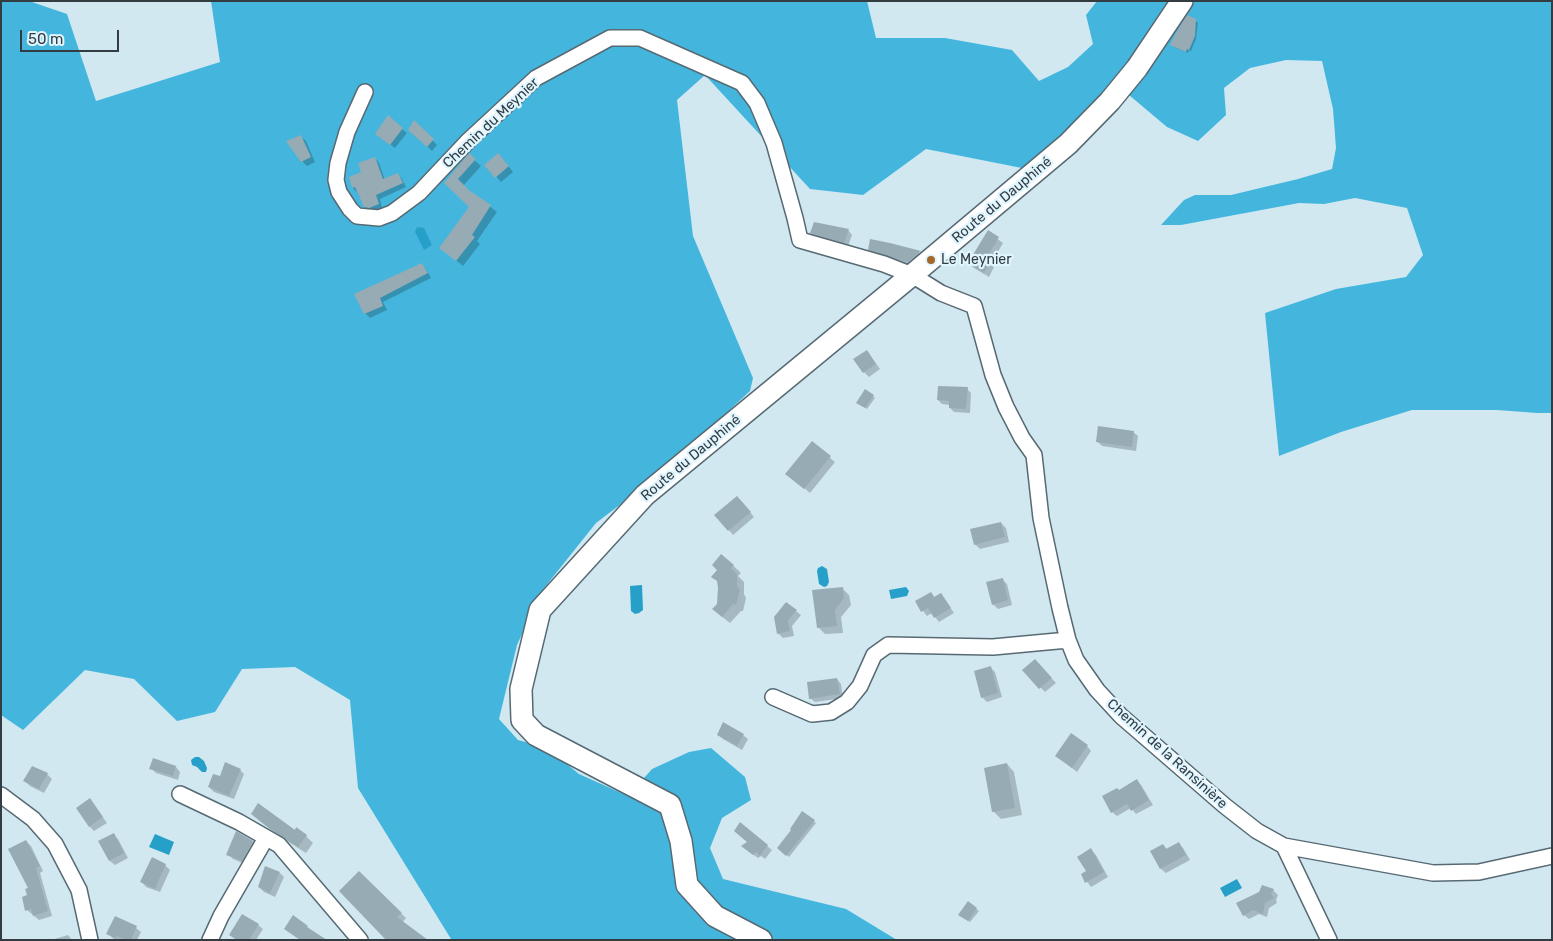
<!DOCTYPE html>
<html>
<head>
<meta charset="utf-8">
<style>
	body { margin:0 }
	#map { position:relative; width:1553px; height:941px; overflow:hidden; background:#d1e8f1; font-family:Rubik,sans-serif }
	canvas { display:block }
	.frame { position:absolute; inset:0; border:2px solid #333c40; pointer-events:none }
	.scale { position:absolute; left:20px; top:30px; width:99px; height:22px; box-sizing:border-box; border:2px solid #333c40; border-top:0; padding-left:6px; font-size:15px; line-height:18px; white-space:nowrap; color:#333c40; -webkit-text-stroke:4px #dff5ff; paint-order:stroke }
</style>
</head>
<body>
<div id="map">
<canvas width="1553" height="941"></canvas>
<div class="frame"></div>
<div class="scale">50 m</div>
</div>
<script>
const ctx = document.querySelector('canvas').getContext('2d');
ctx.lineJoin = 'round';
function paint(path, color) { ctx.fillStyle = color; ctx.fill(path, 'evenodd'); }
const poly = rows => new Path2D(rows.map(r => 'M' + r).join(''));
function stroke(path, color, width, dash) { ctx.strokeStyle = color; ctx.lineWidth = width; ctx.lineCap = dash ? 'butt' : 'round'; ctx.setLineDash(dash || []); ctx.stroke(path); }
function drawText(font, color, halo, rows, align = 'center') {
  ctx.font = font + ' Rubik,sans-serif'; ctx.lineWidth = 4.5; ctx.setLineDash([]); ctx.textBaseline = 'middle'; ctx.strokeStyle = halo; ctx.fillStyle = color; for (const [text, x, y, turn = 0] of rows) {
    ctx.save(); ctx.translate(x, y); ctx.rotate((+turn || 0) * Math.PI / 180); ctx.textAlign = isNaN(turn) ? turn : align; if (halo) ctx.strokeText(text, 0, 0); ctx.fillText(text, 0, 0); ctx.restore();
  }
}
paint(poly([
	[1,1,29,1,67,14,96,101,220,62,211,1,867,1,876,38,945,38,1012,50,1039,81,1068,67,1093,44,1086,15,1097,1,1552,1,1552,413,1537,413,1497,410,1412,410,1341,432,1279,456,1265,313,1336,289,1406,277,1423,255,1407,208,1355,198,1324,204,1299,203,1181,225,1161,225,1184,200,1195,195,1231,195,1298,179,1332,169,1336,148,1333,109,1322,61,1286,60,1250,68,1224,88,1226,115,1198,141,1167,127,1129,95,1047,173,926,149,863,195,810,189,705,75,677,100,693,236,753,378,750,391,662,473,596,523,541,592,517,645,499,719,518,740,547,748,579,774,628,796,652,769,689,752,711,748,745,777,751,800,722,818,710,848,723,879,846,909,897,940,451,939,358,788,350,700,295,667,242,669,215,712,177,721,134,679,85,670,23,730,1,715]
]), '#44b6de');
paint(poly([
	[417,227,424,228,432,245,424,250,415,232],
	[822,566,827,569,829,582,827,586,824,587,819,584,817,571,818,568],
	[642,585,643,610,639,613,635,614,631,611,630,586],
	[906,587,909,591,907,596,891,599,889,590],
	[195,757,199,757,204,761,207,768,206,772,202,772,197,767,192,765,191,760],
	[155,834,174,842,169,855,149,847],
	[1237,879,1242,888,1225,897,1220,888]
]), '#26a0c8');
paint(poly([
	[1195,20,1198,23,1196,39,1191,51,1189,50,1188,53,1174,47,1172,45],
	[415,122,437,145,432,151,410,129],
	[402,129,407,133,395,148,382,138],
	[301,137,306,141,315,162,307,166,302,161],
	[469,155,481,166,463,186,497,212,477,241,480,244,463,266,441,248,471,207,445,183],
	[375,158,379,163,385,180,398,174,402,179,406,187,380,199,382,208,374,211,370,211,365,207,357,192,353,188],
	[503,159,513,172,501,182,486,165],
	[848,230,852,235,848,246,815,237,811,233],
	[988,232,1003,243,991,264,994,267,989,277,974,268,969,263],
	[871,240,920,253,927,260,916,269,876,257,869,249],
	[422,264,426,269,431,278,383,302,387,310,370,318,366,314,356,295],
	[867,351,880,369,869,377,864,372],
	[967,389,971,393,970,413,954,412,950,408,950,405,942,404,938,400],
	[873,396,875,398,867,409,860,404],
	[1133,432,1138,436,1136,451,1102,446,1098,442],
	[812,443,835,462,810,493,792,478],
	[742,502,754,517,733,535,729,530],
	[1001,523,1006,528,1009,542,980,549,975,544],
	[722,555,741,573,738,576,744,582,744,594,746,598,743,611,741,611,730,623,721,616,718,604,718,570],
	[1002,579,1007,584,1012,605,998,609,993,604],
	[842,588,849,595,851,605,841,617,843,633,825,634,818,627],
	[931,593,935,598,941,594,954,613,939,622,932,613,927,616,916,602],
	[796,611,801,615,792,626,794,636,783,638,778,633],
	[1035,661,1056,683,1045,692,1024,671],
	[990,667,995,672,1002,697,987,702,982,697],
	[837,679,841,684,843,698,815,702,810,698],
	[718,734,743,735,748,739,742,750,723,739],
	[1087,746,1091,751,1077,772,1057,756],
	[1007,764,1014,772,1022,815,1001,819,993,811],
	[176,767,180,772,178,780,156,773,151,768],
	[240,770,244,774,234,799,214,792,209,787,220,777],
	[47,774,52,779,44,793,30,786,25,781],
	[1137,781,1141,785,1153,805,1136,814,1131,808,1117,816,1112,812,1119,791],
	[94,805,107,823,94,831,90,827],
	[803,813,816,823,789,857,780,850],
	[252,814,306,836,313,843,306,853,279,836],
	[740,824,772,850,765,859,761,856,758,858,747,850,748,842],
	[237,833,253,842,257,847,247,865,233,859,228,854],
	[113,835,118,839,128,858,115,865,110,861,100,842],
	[26,841,31,846,43,871,40,873,52,916,39,920,27,910,29,889],
	[1179,844,1183,848,1190,860,1166,873,1161,869,1152,852,1163,845,1168,850],
	[1091,850,1096,855,1108,877,1091,887,1082,875,1087,872],
	[165,865,170,870,160,892,146,887,142,882],
	[280,873,284,877,275,897,264,892,259,887],
	[359,873,406,918,388,940],
	[1273,890,1278,895,1276,900,1277,903,1269,908,1267,917,1259,914,1249,919,1244,915],
	[968,903,979,911,970,922,962,917],
	[258,925,263,929,256,940,236,940,231,935],
	[136,928,141,932,137,940,115,940,108,934],
	[68,935,72,940,51,940]
]), '#0003');
paint(poly([
	[1187,15,1196,19,1195,36,1189,50,1187,49,1186,52,1170,45,1176,33],
	[388,115,403,128,390,145,375,134],
	[414,120,434,139,427,147,408,130],
	[301,135,311,157,301,162,286,141],
	[469,153,476,159,458,179,470,191,491,205,472,235,475,237,456,261,439,248,469,207,444,183],
	[498,153,509,166,495,178,484,165],
	[375,157,383,179,398,173,403,183,376,195,379,204,369,208,364,207,355,187,352,188,349,177,361,172,358,163],
	[814,222,849,229,844,243,810,233],
	[988,230,999,237,986,259,990,261,984,273,968,263],
	[870,239,890,243,921,251,908,262,900,260,868,250],
	[422,263,428,273,380,298,383,306,364,314,354,294],
	[867,350,876,364,863,373,853,359],
	[938,386,968,387,966,409,949,408,949,401,937,400],
	[865,389,874,395,865,408,856,403],
	[1098,426,1134,431,1132,447,1096,442],
	[812,441,831,456,804,489,785,474],
	[737,496,751,512,728,531,714,515],
	[1001,522,1005,537,974,545,970,529],
	[721,554,734,565,731,568,737,574,737,586,740,590,736,605,733,604,722,617,712,609,717,604,718,588,717,581,711,577,717,570,712,565],
	[1003,578,1008,600,992,605,986,582],
	[843,587,844,598,835,610,837,626,817,628,812,590],
	[931,592,934,597,941,593,951,608,934,618,928,608,921,612,915,601],
	[786,602,797,610,788,621,790,631,777,634,774,617],
	[1035,659,1052,678,1039,689,1022,670],
	[991,666,998,693,981,698,974,671],
	[837,678,840,694,809,699,807,682],
	[723,722,744,734,737,746,717,735],
	[1071,733,1088,745,1072,768,1055,756],
	[153,758,176,766,173,776,149,769],
	[225,762,241,769,229,796,208,787,213,774,220,776],
	[1007,763,1015,808,992,812,984,768],
	[32,766,48,773,39,789,23,781],
	[1137,779,1149,800,1131,811,1127,804,1111,813,1102,796,1117,788,1119,790],
	[90,798,103,817,89,827,76,808],
	[258,803,295,830,296,827,307,835,298,847,270,829,251,814],
	[802,811,815,820,786,856,777,848,791,830,790,829],
	[740,822,768,845,760,856,756,852,753,855,741,846,747,842,734,831],
	[236,831,253,841,242,861,226,855],
	[114,833,124,853,109,861,98,841],
	[26,840,40,866,36,868,48,911,33,916,31,909,25,911,22,897,27,895,25,889,28,888,8,849],
	[1179,842,1186,855,1160,869,1150,851,1163,844,1166,849],
	[1091,848,1104,872,1085,883,1081,874,1086,871,1077,857],
	[152,857,166,864,155,889,140,882],
	[265,866,280,872,270,893,258,887],
	[359,871,402,913,397,917,428,940,386,940,339,891],
	[1262,885,1274,889,1271,894,1274,898,1265,903,1263,914,1253,910,1243,916,1236,903,1259,892],
	[968,901,977,908,968,921,958,915],
	[242,914,259,924,249,940,237,940,229,935],
	[293,915,308,926,307,927,327,940,300,940,284,929],
	[115,916,137,926,131,940,126,940,117,936,115,938,106,934]
]), '#96abb4');
const street = poly([
	[365,92,347,132,338,163,336,180,339,192,350,209,357,216,379,218,392,213,419,193,469,140,536,78,610,38,640,38,742,83,757,103,774,143,795,218,800,240,884,264,912,275,941,293,974,306,993,375,1006,407,1022,438,1034,455,1041,518,1060,608,1068,640,1076,660,1097,690,1121,716,1225,806,1257,831,1284,846,1433,873,1479,872,1552,856],
	[773,697,812,714,831,712,847,702,860,686,874,655,888,645,993,647,1068,640],
	[180,794,239,822,279,845,360,940],
	[1,795,33,819,55,844,79,890,90,940],
	[1284,846,1329,940],
	[210,940,221,916,266,838]
]);
const secondary = poly([
	[761,940,715,916,687,885,681,841,670,805,536,735,522,720,521,689,540,610,645,495,912,275,1068,144,1110,101,1137,68,1182,1]
]);
stroke(street, '#576a73', 18);
stroke(secondary, '#576a73', 24);
stroke(street, '#fff', 15);
stroke(secondary, '#fff', 21);
for (const [x, y, r, color] of [
	[931,260,5,"#a4682b"]
]) { const dot = new Path2D(); dot.arc(x, y, r, 0, 2 * Math.PI); ctx.fillStyle = color; ctx.fill(dot); stroke(dot, '#dff5ff', 2); }
drawText('14px', '#333c40', '#dff5ff', [
	["Chemin du Meynier",491,123,-43],
	["Route du Dauphiné",1002,200,-40],
	["Route du Dauphiné",691,458,-40],
	["Chemin de la Ransinière",1167,754,42]
]);
drawText('14px', '#333c40', '#dff5ff', [
	["Le Meynier",941,260]
], 'left');
</script>
</body>
</html>
